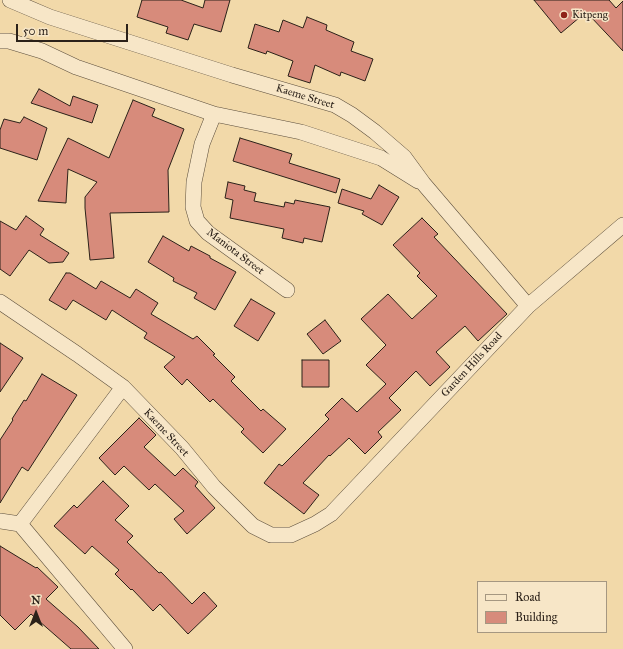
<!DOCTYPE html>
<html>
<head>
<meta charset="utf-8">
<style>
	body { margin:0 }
	#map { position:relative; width:623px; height:649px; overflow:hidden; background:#f2d9a9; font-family:"IM FELL Great Primer",serif }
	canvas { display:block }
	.legend { position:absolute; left:477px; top:581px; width:130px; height:52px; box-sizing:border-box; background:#f7e6c7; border:1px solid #a59781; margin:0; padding:5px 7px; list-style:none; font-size:12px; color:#2b2119 }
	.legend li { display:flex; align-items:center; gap:8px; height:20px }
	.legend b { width:20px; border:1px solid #a59781 }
	.north { position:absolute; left:16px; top:593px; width:40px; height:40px; -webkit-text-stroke:3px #f7e6c7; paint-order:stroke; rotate:0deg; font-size:11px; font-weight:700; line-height:16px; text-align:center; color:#2b2119 }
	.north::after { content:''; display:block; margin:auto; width:14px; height:18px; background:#2b2119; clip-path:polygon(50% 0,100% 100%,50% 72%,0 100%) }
	.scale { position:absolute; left:16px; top:24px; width:112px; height:18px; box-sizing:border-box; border:2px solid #2b2119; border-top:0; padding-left:5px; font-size:12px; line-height:14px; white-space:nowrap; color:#2b2119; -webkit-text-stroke:3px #f7e6c7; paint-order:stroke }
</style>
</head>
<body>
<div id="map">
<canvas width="623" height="649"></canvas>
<ul class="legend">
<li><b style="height:5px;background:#f7e6c7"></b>Road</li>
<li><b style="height:11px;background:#d78b7b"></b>Building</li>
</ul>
<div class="north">N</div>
<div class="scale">50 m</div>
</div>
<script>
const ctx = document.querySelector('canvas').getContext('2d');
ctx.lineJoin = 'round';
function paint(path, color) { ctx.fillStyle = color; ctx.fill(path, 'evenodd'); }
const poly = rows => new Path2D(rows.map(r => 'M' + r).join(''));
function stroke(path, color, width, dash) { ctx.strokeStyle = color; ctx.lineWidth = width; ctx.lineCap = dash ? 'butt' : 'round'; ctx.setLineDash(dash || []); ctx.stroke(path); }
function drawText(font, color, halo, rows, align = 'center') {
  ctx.font = font + ' "IM FELL Great Primer",serif'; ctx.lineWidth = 3; ctx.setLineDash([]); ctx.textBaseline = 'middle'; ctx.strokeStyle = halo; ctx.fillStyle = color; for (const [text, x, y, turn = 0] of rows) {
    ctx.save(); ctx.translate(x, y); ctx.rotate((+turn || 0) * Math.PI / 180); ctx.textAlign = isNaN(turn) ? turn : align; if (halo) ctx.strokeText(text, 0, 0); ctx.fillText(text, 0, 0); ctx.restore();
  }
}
const building = poly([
	[142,0,181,0,203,8,205,0,230,0,221,32,194,24,188,40,166,33,168,27,137,17,142,0],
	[534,0,609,0,616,8,623,1,623,51,590,16,589,17,586,12,561,33,534,0],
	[307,17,327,25,326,30,354,42,351,51,373,59,365,81,341,72,340,76,315,65,310,83,288,76,293,61,267,51,266,54,248,48,255,24,279,32,283,20,303,28,307,17],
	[39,89,70,106,73,96,98,105,92,123,31,103,39,89],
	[133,100,155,109,152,116,184,129,168,170,169,212,110,213,114,258,90,260,85,208,85,197,97,182,68,169,66,203,38,201,68,138,109,158,133,100],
	[24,117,47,128,37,160,0,148,0,130,4,119,20,123,24,117],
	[240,138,292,154,289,163,340,179,336,193,233,161,240,138],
	[228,182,245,186,244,190,256,193,254,201,284,207,285,202,294,204,295,200,330,207,322,242,304,238,303,243,282,238,284,229,230,218,233,200,225,198,228,182],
	[379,185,399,197,382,225,362,214,364,211,338,203,342,189,371,199,379,185],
	[26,216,44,229,40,235,69,253,63,262,49,263,29,250,10,276,0,269,0,221,16,230,26,216],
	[422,218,438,234,434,237,507,314,478,341,465,326,436,352,450,367,430,386,416,371,389,398,401,410,378,432,382,437,365,454,349,438,330,456,329,455,303,483,319,495,304,514,264,483,279,464,282,466,329,419,325,415,342,398,357,412,386,384,366,365,386,345,361,319,388,294,412,319,437,296,417,276,420,273,393,245,422,218],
	[163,236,189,251,191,246,210,256,210,258,236,272,215,310,194,298,197,293,173,281,174,278,148,262,163,236],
	[66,273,70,273,96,289,101,281,130,298,136,289,158,303,151,314,193,339,197,336,215,354,213,355,235,377,231,381,261,411,263,409,286,429,263,453,241,432,244,429,213,399,210,402,187,379,182,385,164,367,175,357,144,338,147,333,112,310,106,320,73,300,66,310,49,300,66,273],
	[251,299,275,313,258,341,234,326,251,299],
	[325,320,341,341,323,354,307,334,325,320],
	[0,343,23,358,0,392,0,343],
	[302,360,329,360,329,387,302,387,302,360],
	[42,374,77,395,28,471,22,467,0,503,0,440,13,420,12,419,24,400,26,401,42,374],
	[139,418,156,435,144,447,175,476,183,468,198,482,195,486,215,508,187,534,174,519,184,511,155,484,149,490,124,466,115,475,99,458,139,418],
	[103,481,129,506,115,520,133,536,127,542,159,573,161,572,192,604,204,592,217,606,188,634,160,604,153,611,132,589,131,590,115,574,119,570,92,546,85,554,54,526,74,505,77,508,103,481],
	[0,546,36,568,37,567,58,587,46,599,78,627,99,649,71,649,31,614,15,630,0,615,0,546]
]);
paint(building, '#d78b7b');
stroke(building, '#2b2119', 1);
const minor = poly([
	[10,0,50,17,232,75,335,105,352,115,375,132,404,157,423,183,528,306],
	[0,41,9,41,42,51,76,67,214,114,301,132,381,158,418,181],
	[214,114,202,144,194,182,193,207,197,221,208,233,287,290],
	[0,302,77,354,123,387,182,448,214,487,253,526,271,535,291,535,315,524,331,514,528,306,623,225],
	[0,521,20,524,125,649],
	[20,524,123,387]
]);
stroke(minor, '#5d4f3d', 16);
stroke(minor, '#f7e6c7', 15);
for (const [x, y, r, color] of [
	[564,15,4,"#8f2418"]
]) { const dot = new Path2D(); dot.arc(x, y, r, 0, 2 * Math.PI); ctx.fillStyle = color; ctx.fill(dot); stroke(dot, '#f7e6c7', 1.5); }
drawText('11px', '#2b2119', '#f7e6c7', [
	["Kitpeng",572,15]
], 'left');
drawText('11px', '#2b2119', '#f7e6c7', [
	["Kaeme Street",305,97,17],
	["Maniota Street",235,252,37],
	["Garden Hills Road",472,365,-47],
	["Kaeme Street",166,433,47]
]);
</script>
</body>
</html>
